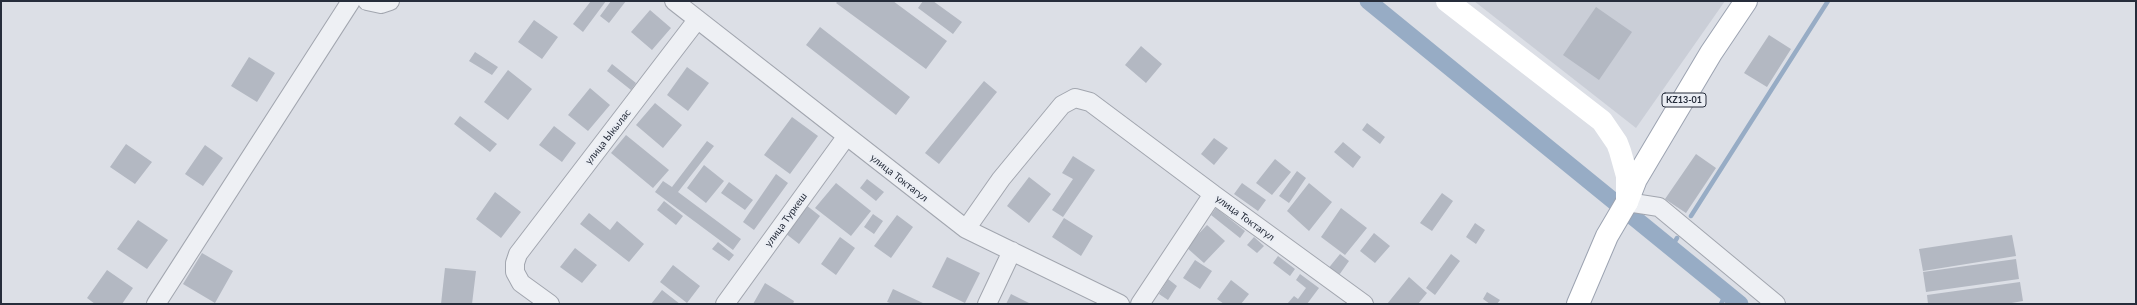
<!DOCTYPE html>
<html>
<head>
<meta charset="utf-8">
<style>
	body { margin:0 }
	#map { position:relative; width:2137px; height:305px; overflow:hidden; background:#dcdfe6; font-family:Lato,sans-serif }
	canvas { display:block }
	.frame { position:absolute; inset:0; border:2px solid #262d3b; pointer-events:none }
</style>
</head>
<body>
<div id="map">
<canvas width="2137" height="305"></canvas>
<div class="frame"></div>
</div>
<script>
const ctx = document.querySelector('canvas').getContext('2d');
ctx.lineJoin = 'round';
function paint(path, color) { ctx.fillStyle = color; ctx.fill(path, 'evenodd'); }
const poly = rows => new Path2D(rows.map(r => 'M' + r).join(''));
function stroke(path, color, width, dash) { ctx.strokeStyle = color; ctx.lineWidth = width; ctx.lineCap = dash ? 'butt' : 'round'; ctx.setLineDash(dash || []); ctx.stroke(path); }
function drawText(font, color, halo, rows, align = 'center') {
  ctx.font = font + ' Lato,sans-serif'; ctx.lineWidth = 4; ctx.setLineDash([]); ctx.textBaseline = 'middle'; ctx.strokeStyle = halo; ctx.fillStyle = color; for (const [text, x, y, turn = 0] of rows) {
    ctx.save(); ctx.translate(x, y); ctx.rotate((+turn || 0) * Math.PI / 180); ctx.textAlign = isNaN(turn) ? turn : align; if (halo) ctx.strokeText(text, 0, 0); ctx.fillText(text, 0, 0); ctx.restore();
  }
}
paint(poly([
	[1474,1,1725,1,1636,128]
]), '#caced7');
stroke(poly([
	[1691,216,1828,1],
	[1671,248,1677,238],
	[1721,304,1726,293]
]), '#97acc5', 4.5);
stroke(poly([
	[1368,1,1740,304]
]), '#97acc5', 17);
paint(poly([
	[591,1,606,1,583,32,573,24],
	[611,1,626,1,609,23,600,16],
	[838,1,893,1,947,41,926,69,836,3],
	[923,1,933,1,962,22,953,34,918,8],
	[1596,7,1632,32,1599,80,1563,55],
	[650,10,671,28,652,50,631,32],
	[534,20,558,37,542,59,518,42],
	[820,27,910,97,896,115,806,45],
	[1769,35,1791,49,1767,87,1744,73],
	[1141,46,1162,64,1146,83,1125,65],
	[475,52,498,67,492,75,469,61],
	[249,57,275,73,257,102,231,86],
	[612,64,636,83,631,90,607,71],
	[687,67,709,83,688,111,667,95],
	[508,70,532,89,508,120,484,102],
	[984,81,997,92,939,164,925,153],
	[590,88,610,105,588,131,568,115],
	[655,103,682,125,663,148,636,125],
	[460,116,497,144,490,152,454,124],
	[792,117,818,136,790,174,764,155],
	[1367,123,1385,137,1380,144,1362,130],
	[554,126,576,143,562,162,539,145],
	[626,135,669,170,653,188,611,153],
	[1214,138,1228,148,1214,165,1201,154],
	[707,141,714,146,678,192,741,239,733,250,655,192,663,181,672,187],
	[1343,142,1361,157,1353,168,1334,152],
	[126,144,152,162,135,184,110,167],
	[205,145,223,158,203,186,185,174],
	[1696,154,1716,168,1686,213,1665,199],
	[1073,156,1095,170,1063,217,1052,210,1073,179,1062,173],
	[1275,159,1291,172,1272,195,1256,183],
	[704,165,724,181,706,203,687,188],
	[1297,171,1306,178,1289,203,1279,196],
	[776,174,788,183,754,230,743,222],
	[1029,177,1051,194,1029,223,1007,206],
	[867,179,884,192,876,201,860,188],
	[729,182,753,200,745,210,721,193],
	[836,183,871,211,851,236,815,208],
	[1242,183,1266,200,1258,211,1234,194],
	[1309,183,1332,202,1309,231,1287,211],
	[495,192,521,212,501,238,476,219],
	[1442,193,1453,201,1432,231,1420,223],
	[664,201,683,216,676,225,657,210],
	[806,205,820,216,799,244,785,233],
	[1216,208,1245,231,1240,238,1211,215],
	[1341,208,1367,228,1345,255,1321,237],
	[589,213,610,230,617,221,644,244,629,262,580,224],
	[873,214,883,221,874,234,864,227],
	[897,215,913,227,891,258,874,246],
	[1064,218,1093,236,1081,256,1052,237],
	[138,220,168,240,147,269,117,249],
	[1475,223,1485,230,1476,244,1466,237],
	[1207,225,1225,241,1204,263,1186,247],
	[1374,233,1390,246,1375,263,1360,251],
	[2012,235,2016,256,1923,271,1919,249],
	[840,237,855,248,836,275,821,264],
	[1254,237,1264,246,1257,253,1247,245],
	[718,242,734,255,729,261,712,249],
	[575,248,597,265,582,283,560,267],
	[202,253,233,271,215,303,183,284],
	[1340,254,1349,261,1337,278,1327,270],
	[1451,254,1460,261,1435,295,1426,288],
	[1278,256,1295,269,1290,276,1273,263],
	[947,257,980,273,965,303,932,287],
	[2016,259,2019,279,1926,292,1923,272],
	[1195,260,1212,271,1200,289,1183,278],
	[673,265,700,286,687,303,660,282],
	[445,268,476,271,472,304,441,304],
	[107,270,133,288,122,304,95,304,87,298],
	[1300,274,1319,288,1307,304,1287,304,1294,296,1298,299,1306,288,1296,280],
	[1409,277,1427,293,1418,304,1387,304],
	[1168,279,1177,286,1168,300,1159,294],
	[1231,280,1249,294,1241,304,1224,304,1217,299],
	[2020,282,2023,301,2006,304,1928,304,1927,295],
	[765,283,794,301,793,304,753,304],
	[893,289,925,304,893,304,887,302],
	[662,290,680,304,651,304],
	[1487,292,1500,300,1497,304,1490,304,1483,299],
	[1011,294,1031,304,1006,304]
]), '#b3b8c2');
const minor = poly([
	[367,1,381,4,390,1],
	[674,1,966,229,1120,304],
	[1627,202,1659,207,1776,304],
	[966,229,1001,179,1062,105,1075,98,1090,102,1213,194],
	[156,304,351,1],
	[550,304,521,283,515,272,515,263,518,254,697,20],
	[725,304,846,137],
	[987,304,1012,251],
	[1140,304,1213,194,1364,304]
]);
const primary = poly([
	[1578,304,1607,236,1627,202,1636,179,1711,53,1746,1]
]);
stroke(minor, '#a2a6af', 20);
stroke(primary, '#9ca3b1', 24);
stroke(minor, '#eef0f4', 18);
stroke(poly([
	[1447,1,1602,121,1617,143,1620,151,1627,176,1627,202]
]), '#fff', 22);
stroke(primary, '#fff', 22);
for (const [x, y, w] of [
	[1684,100,44]
]) { const box = new Path2D(); box.roundRect(x - w / 2, y - 7, w, 14, 3); ctx.fillStyle = '#ebeef4'; ctx.fill(box); stroke(box, '#262d3b', 1); }
drawText('bold 9px', '#262d3b', null, [
	["KZ13-01",1684,100]
]);
drawText('10px', '#262d3b', '#ebeef4', [
	["улица Ыкылас",608,137,-52],
	["улица Токтагул",899,178,38],
	["улица Токтагул",1245,218,36],
	["улица Туркеш",786,220,-54]
]);
</script>
</body>
</html>
